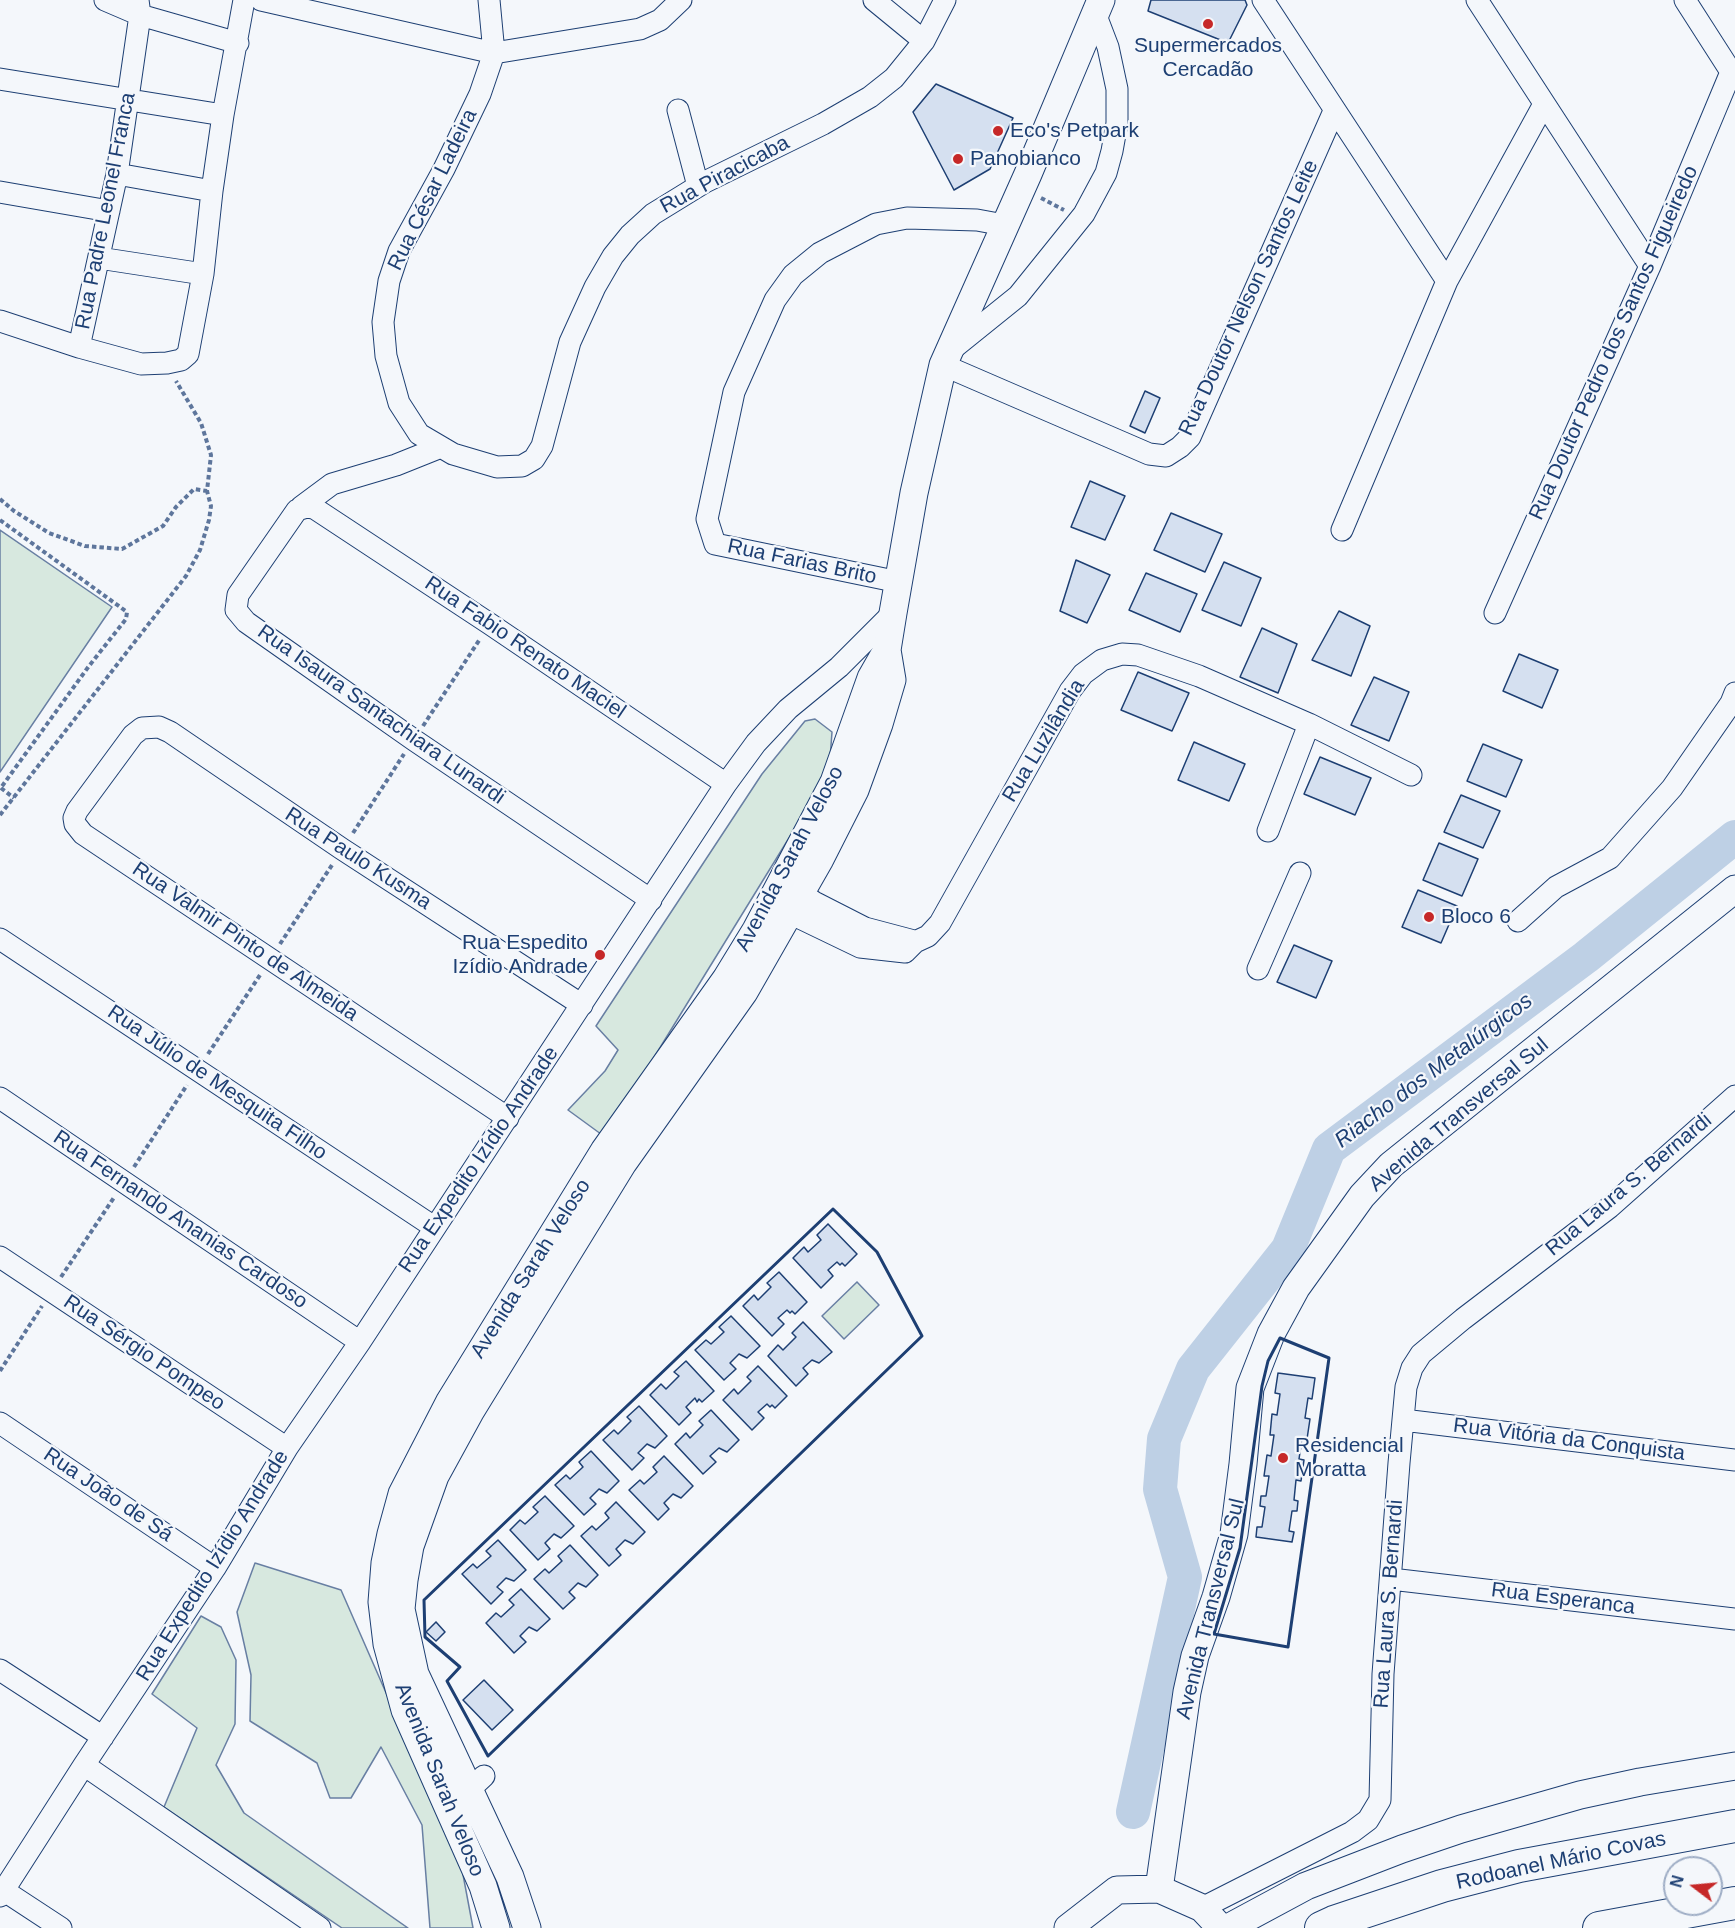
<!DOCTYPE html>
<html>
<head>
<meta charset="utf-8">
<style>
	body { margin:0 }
	#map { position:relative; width:1735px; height:1928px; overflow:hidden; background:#f4f7fb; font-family:Helvetica,sans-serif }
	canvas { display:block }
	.north { position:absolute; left:1663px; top:1856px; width:60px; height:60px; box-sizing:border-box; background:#f4f7fb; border:2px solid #9eadc5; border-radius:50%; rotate:286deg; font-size:16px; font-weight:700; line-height:24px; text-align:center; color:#1d3f73 }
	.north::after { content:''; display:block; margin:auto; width:21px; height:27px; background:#c62828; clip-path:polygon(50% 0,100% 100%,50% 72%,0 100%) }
</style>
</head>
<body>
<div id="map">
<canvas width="1735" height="1928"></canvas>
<div class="north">N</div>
</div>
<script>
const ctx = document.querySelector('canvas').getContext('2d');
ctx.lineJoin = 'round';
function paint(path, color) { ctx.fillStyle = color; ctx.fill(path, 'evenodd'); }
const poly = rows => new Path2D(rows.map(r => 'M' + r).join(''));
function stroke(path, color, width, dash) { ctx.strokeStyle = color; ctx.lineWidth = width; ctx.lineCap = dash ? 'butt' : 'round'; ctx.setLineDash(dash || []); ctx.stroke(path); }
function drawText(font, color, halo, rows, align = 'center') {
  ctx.font = font + ' Helvetica,sans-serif'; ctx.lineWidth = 4.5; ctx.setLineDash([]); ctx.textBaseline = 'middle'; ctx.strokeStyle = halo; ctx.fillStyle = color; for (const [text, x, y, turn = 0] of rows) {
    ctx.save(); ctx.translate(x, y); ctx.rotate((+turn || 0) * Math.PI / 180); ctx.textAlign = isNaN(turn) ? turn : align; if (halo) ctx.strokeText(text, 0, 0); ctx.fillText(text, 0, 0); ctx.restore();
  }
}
const green = poly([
	[0,530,112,607,0,772,0,530],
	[815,719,832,732,829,773,605,1137,568,1110,605,1071,618,1050,596,1026,762,774,805,721,815,719],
	[857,1282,879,1305,844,1339,822,1316,857,1282],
	[255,1563,341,1590,461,1864,473,1928,430,1928,422,1825,381,1747,351,1798,330,1798,317,1763,250,1721,251,1675,237,1612,255,1563],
	[201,1616,221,1627,236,1660,235,1724,216,1765,244,1813,408,1928,342,1928,164,1807,197,1728,152,1694,201,1616]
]);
paint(green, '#d7e8df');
stroke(green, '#687fa3', 1.5);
stroke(poly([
	[1133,1812,1185,1577,1160,1489,1164,1439,1193,1369,1288,1249,1329,1149,1586,957,1735,837]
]), '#bed0e5', 34);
const building = poly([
	[1151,0,1245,0,1247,5,1228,43,1148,11,1151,0],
	[936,84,1013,118,990,169,954,190,913,112,936,84],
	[1145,391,1160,398,1145,433,1130,426,1145,391],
	[1090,481,1125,496,1105,540,1071,527,1090,481],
	[1171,513,1222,534,1205,572,1154,550,1171,513],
	[1076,560,1110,575,1087,623,1060,611,1076,560],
	[1224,562,1261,578,1241,626,1202,610,1224,562],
	[1146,573,1197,594,1180,632,1129,610,1146,573],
	[1339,611,1370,626,1351,676,1312,660,1339,611],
	[1262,628,1297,644,1278,693,1240,677,1262,628],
	[1519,654,1558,670,1542,708,1503,691,1519,654],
	[1138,672,1189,693,1172,731,1121,710,1138,672],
	[1374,677,1409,692,1389,741,1351,725,1374,677],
	[1194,742,1245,764,1229,801,1178,780,1194,742],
	[1483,744,1522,760,1506,797,1467,781,1483,744],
	[1320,757,1371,778,1355,815,1304,794,1320,757],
	[1461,795,1500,811,1483,848,1444,832,1461,795],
	[1439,843,1478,859,1462,896,1423,880,1439,843],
	[1418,890,1457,906,1441,943,1402,927,1418,890],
	[1294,945,1332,961,1316,998,1277,982,1294,945],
	[828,1224,857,1254,845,1266,842,1263,840,1265,837,1262,828,1270,833,1276,821,1288,793,1258,804,1247,808,1252,821,1240,817,1235,828,1224],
	[779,1272,807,1302,795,1314,792,1311,790,1313,787,1310,778,1318,784,1324,772,1336,743,1306,754,1295,758,1300,771,1287,767,1283,779,1272],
	[731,1316,760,1346,747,1358,739,1354,730,1363,736,1369,724,1380,695,1350,706,1340,711,1344,724,1332,719,1327,731,1316],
	[803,1322,832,1352,819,1363,812,1360,803,1368,808,1374,796,1386,768,1356,778,1345,783,1350,796,1337,792,1333,803,1322],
	[686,1361,714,1391,702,1402,699,1399,697,1402,695,1398,686,1407,691,1413,679,1425,650,1395,661,1384,666,1389,679,1376,674,1372,686,1361],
	[758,1366,787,1396,775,1408,772,1405,770,1407,767,1404,758,1412,764,1418,752,1430,723,1400,734,1389,738,1394,751,1381,747,1377,758,1366],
	[1278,1373,1315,1378,1312,1399,1308,1398,1305,1418,1310,1419,1307,1439,1302,1439,1299,1459,1304,1460,1301,1481,1296,1480,1294,1500,1298,1501,1297,1511,1292,1511,1289,1531,1294,1532,1292,1542,1256,1537,1257,1527,1262,1527,1265,1507,1260,1506,1261,1496,1266,1496,1269,1476,1264,1476,1267,1455,1271,1456,1274,1435,1270,1435,1272,1414,1277,1415,1280,1394,1275,1393,1278,1373],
	[639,1406,667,1436,655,1448,647,1444,638,1453,644,1458,632,1470,603,1440,614,1430,618,1434,631,1421,627,1417,639,1406],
	[711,1410,739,1440,727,1452,719,1448,710,1456,716,1462,703,1474,675,1444,686,1433,690,1438,703,1425,699,1421,711,1410],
	[591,1451,619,1481,607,1493,599,1489,590,1498,596,1504,584,1515,555,1485,566,1475,570,1479,583,1467,579,1462,591,1451],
	[664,1456,693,1486,681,1498,673,1494,664,1503,669,1509,658,1520,629,1490,640,1480,644,1484,657,1472,653,1467,664,1456],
	[545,1496,574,1526,561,1538,554,1534,545,1543,550,1549,538,1560,510,1530,520,1520,525,1524,538,1512,533,1507,545,1496],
	[616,1502,645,1532,633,1544,625,1540,616,1549,621,1555,609,1566,581,1536,592,1526,596,1530,609,1518,605,1513,616,1502],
	[498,1540,526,1570,514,1581,506,1578,497,1587,503,1592,491,1604,462,1574,473,1564,477,1568,491,1556,486,1551,498,1540],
	[570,1545,598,1575,586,1587,578,1583,569,1592,575,1598,563,1609,534,1579,545,1569,549,1573,562,1561,558,1556,570,1545],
	[521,1589,550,1619,537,1631,529,1627,520,1636,526,1642,514,1653,486,1623,496,1613,501,1617,514,1605,509,1600,521,1589],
	[436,1622,445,1632,436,1641,426,1632,436,1622],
	[484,1680,513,1710,492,1730,463,1700,484,1680]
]);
paint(building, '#d5e0f0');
stroke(building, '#1d3f73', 1.5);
const minor = poly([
	[105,0,140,15,238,43],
	[138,0,140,15,117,174,79,347,141,364,167,363,181,360,188,354,203,274,212,191,223,115,244,0],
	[261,0,494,53,640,29,660,20,681,0],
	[489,0,494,53,480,94,444,169,399,251,389,281,383,322,386,356,399,403,419,434,453,454,497,467,522,466,534,459,542,446,570,342,595,287,613,256,630,235,653,214,705,182,823,124,870,97,894,78,924,41,945,0],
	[874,0,924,41],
	[1263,0,1447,281],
	[1477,0,1650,266],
	[1685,0,1735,78],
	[0,79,223,115],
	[678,110,698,186],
	[117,174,212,191],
	[0,192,109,211],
	[99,258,203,274],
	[0,321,79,347],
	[951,350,1018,296,1084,214,1106,173,1112,151,1117,123,1117,89,1108,47,1095,13],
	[943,365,1149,454,1166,456,1180,447,1190,437,1334,111],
	[301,507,332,484,396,465,441,447],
	[1342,530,1447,281,1544,104],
	[899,582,715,544,707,519,734,392,775,300,793,275,820,253,876,224,907,218,977,220,1004,225],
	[1495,613,1650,266,1731,72],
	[1268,831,1309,724],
	[788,885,814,902,865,928,914,941],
	[651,900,414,740,246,622,236,610,238,595,297,510,307,507,314,508,490,624,726,784],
	[777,907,860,947,905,952,915,942,928,936,940,923,1070,691,1083,674,1102,660,1122,654,1138,655,1199,676,1309,724,1411,775],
	[1518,921,1556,887,1610,858,1672,788,1731,703,1735,693],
	[0,939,434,1227],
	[1258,969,1300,873],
	[0,1098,360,1342],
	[508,1118,83,834,75,824,74,818,77,811,133,735,142,728,159,727,170,732,342,849,582,1005],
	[0,1257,287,1448],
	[1403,1420,1735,1460],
	[0,1423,215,1568],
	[1391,1579,1735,1619],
	[0,1670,103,1737],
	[84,1765,320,1928],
	[469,1790,484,1776],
	[0,1888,61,1928],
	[0,1896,84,1765,215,1568,287,1448,360,1342,726,784,756,743,788,709,839,667,893,613],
	[1202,1908,1352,1832,1368,1820,1380,1800,1383,1674,1399,1463,1406,1387,1412,1368,1421,1354,1463,1319,1610,1207,1735,1096]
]);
const major = poly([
	[1159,1889,1187,1692,1195,1656,1216,1597,1234,1534,1243,1464,1250,1388,1271,1334,1296,1288,1362,1196,1391,1165,1735,889],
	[496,1928,483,1886,405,1710,387,1644,382,1602,385,1563,391,1534,402,1494,450,1401,604,1151,726,979,756,930,834,782,871,678,887,650],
	[527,1928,510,1877,415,1674,401,1609,404,1580,410,1546,435,1476,470,1412,623,1163,744,992,820,859,855,790,879,724,892,680,887,650,893,613,914,493,943,365,1028,174,1101,0],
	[1068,1928,1117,1890,1159,1889,1202,1908,1221,1928],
	[1228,1928,1306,1886,1402,1849,1461,1829,1580,1795,1640,1782,1735,1766]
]);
const highway = poly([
	[1321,1928,1334,1922,1442,1886,1519,1866,1735,1826],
	[1599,1928,1735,1903]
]);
stroke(minor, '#1d3f73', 23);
stroke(major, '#1d3f73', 29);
stroke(highway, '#1d3f73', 34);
stroke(poly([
	[1041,198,1064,210],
	[0,499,14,511,49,533,85,546,122,549,163,526,176,507,194,489,207,491],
	[0,520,127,612,126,619,89,666,0,789],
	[423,726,480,639],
	[1,788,14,798],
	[0,815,186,576,200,550,209,520,211,506,207,491,211,455,201,423,176,381],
	[353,833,404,754],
	[280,944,332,865],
	[208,1054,260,975],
	[134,1167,187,1085],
	[61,1277,115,1196],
	[0,1371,42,1306]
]), '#5e769c', 4, [4.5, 3]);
stroke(minor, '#f4f7fb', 21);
stroke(major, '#f4f7fb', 27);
stroke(highway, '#f4f7fb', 32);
stroke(poly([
	[833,1209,877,1252,922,1336,488,1756,447,1681,460,1667,425,1637,424,1600,833,1209],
	[1280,1338,1329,1358,1288,1647,1214,1634,1240,1548,1262,1386,1268,1361,1280,1338]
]), '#1d3f73', 3);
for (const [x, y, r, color] of [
	[1208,24,6,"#c62828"],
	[998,131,6,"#c62828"],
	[958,159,6,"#c62828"],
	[1429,917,6,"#c62828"],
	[600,955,6,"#c62828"],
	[1283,1458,6,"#c62828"]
]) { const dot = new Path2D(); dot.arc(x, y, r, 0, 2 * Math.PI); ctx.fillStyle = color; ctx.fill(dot); stroke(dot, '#f4f7fb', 2); }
drawText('21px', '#1d3f73', '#f4f7fb', [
	["Supermercados",1208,46,"center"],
	["Cercadão",1208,70,"center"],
	["Eco's Petpark",1010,131],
	["Panobianco",970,159],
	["Bloco 6",1441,917],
	["Rua Espedito",588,943,"right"],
	["Izídio Andrade",588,967,"right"],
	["Residencial",1295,1446],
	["Moratta",1295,1470]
], 'left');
drawText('21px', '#1d3f73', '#f4f7fb', [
	["Rua Piracicaba",725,175,-28],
	["Rua César Ladeira",433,190,-64],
	["Rua Padre Leonel Franca",106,211,-79],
	["Rua Doutor Nelson Santos Leite",1249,298,-65],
	["Rua Doutor Pedro dos Santos Figueiredo",1614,343,-66],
	["Rua Farias Brito",802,562,12],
	["Rua Fabio Renato Maciel",525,648,34],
	["Rua Isaura Santachiara Lunardi",381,715,35],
	["Rua Luzilândia",1044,741,-59],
	["Rua Paulo Kusma",358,859,33],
	["Avenida Sarah Veloso",790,859,-62],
	["Rua Valmir Pinto de Almeida",245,942,34],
	["Rua Júlio de Mesquita Filho",217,1083,34],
	["Avenida Transversal Sul",1459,1115,-40],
	["Rua Expedito Izídio Andrade",479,1160,-56],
	["Rua Laura S. Bernardi",1629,1185,-40],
	["Rua Fernando Ananias Cardoso",180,1220,34],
	["Avenida Sarah Veloso",531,1269,-58],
	["Rua Sérgio Pompeo",144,1353,34],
	["Rua Vitória da Conquista",1569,1440,7],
	["Rua João de Sá",108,1495,34],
	["Rua Expedito Izídio Andrade",213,1566,-58],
	["Rua Esperanca",1563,1599,7],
	["Rua Laura S. Bernardi",1389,1604,-86],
	["Avenida Transversal Sul",1211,1609,-76],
	["Avenida Sarah Veloso",439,1780,68],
	["Rodoanel Mário Covas",1561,1861,-12]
]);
drawText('italic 22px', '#1d3f73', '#f4f7fb', [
	["Riacho dos Metalúrgicos",1434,1071,-37]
]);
</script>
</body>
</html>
